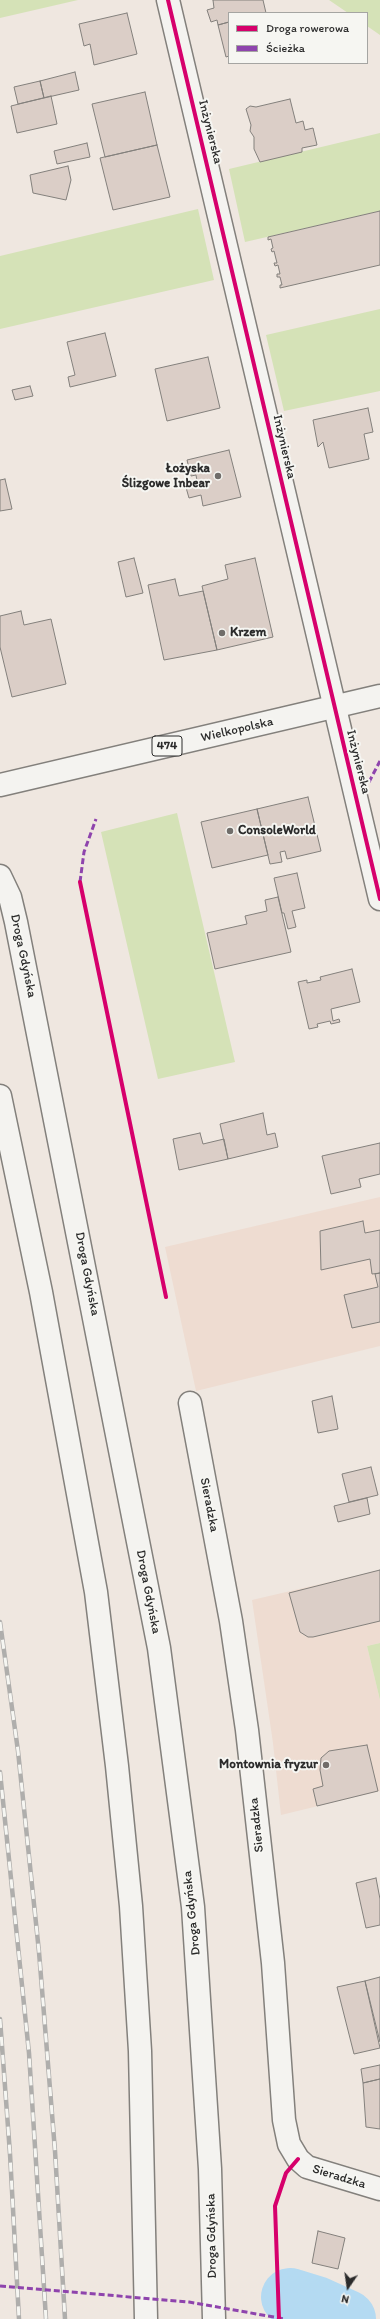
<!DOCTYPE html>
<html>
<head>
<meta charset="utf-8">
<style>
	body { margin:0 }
	#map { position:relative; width:380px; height:2319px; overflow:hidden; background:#efe7e0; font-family:Itim,sans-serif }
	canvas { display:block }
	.legend { position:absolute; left:228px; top:12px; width:140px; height:52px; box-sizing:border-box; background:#f6f6f2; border:1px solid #a5a5a2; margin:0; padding:5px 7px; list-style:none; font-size:12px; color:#2b2b2b }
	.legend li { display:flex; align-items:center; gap:8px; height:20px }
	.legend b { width:20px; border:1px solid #a5a5a2 }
	.north { position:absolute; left:328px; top:2267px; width:40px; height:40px; -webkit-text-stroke:3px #f6f6f2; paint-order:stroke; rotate:193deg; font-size:11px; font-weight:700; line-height:16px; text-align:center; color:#2b2b2b }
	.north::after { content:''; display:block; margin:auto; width:14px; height:18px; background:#2b2b2b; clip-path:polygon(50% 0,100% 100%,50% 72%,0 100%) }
</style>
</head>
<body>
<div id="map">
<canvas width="380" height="2319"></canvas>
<ul class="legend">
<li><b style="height:5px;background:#d6006c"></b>Droga rowerowa</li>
<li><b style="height:5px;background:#8e44ad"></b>Ścieżka</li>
</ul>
<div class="north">N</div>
</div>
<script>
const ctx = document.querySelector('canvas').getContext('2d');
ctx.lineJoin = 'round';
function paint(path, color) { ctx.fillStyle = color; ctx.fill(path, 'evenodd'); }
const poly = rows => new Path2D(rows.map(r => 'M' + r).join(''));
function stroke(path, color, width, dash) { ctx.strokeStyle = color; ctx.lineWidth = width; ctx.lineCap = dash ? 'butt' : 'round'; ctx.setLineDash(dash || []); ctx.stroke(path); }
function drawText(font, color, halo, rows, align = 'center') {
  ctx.font = font + ' Itim,sans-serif'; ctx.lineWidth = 4; ctx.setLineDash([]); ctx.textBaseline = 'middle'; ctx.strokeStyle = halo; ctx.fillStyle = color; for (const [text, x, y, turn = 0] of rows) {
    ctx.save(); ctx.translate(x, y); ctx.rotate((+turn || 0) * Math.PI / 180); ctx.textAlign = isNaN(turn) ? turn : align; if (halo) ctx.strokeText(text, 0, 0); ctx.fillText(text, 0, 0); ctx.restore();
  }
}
paint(poly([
	[380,1197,380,1346,196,1391,165,1247],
	[380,1570,380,1643,367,1646,380,1700,380,1791,281,1815,273,1743,252,1600]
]), '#eedcd1');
paint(poly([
	[0,0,78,0,0,18],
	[329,0,380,0,380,35,367,26,367,13,348,13],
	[380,133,380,211,245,242,229,169],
	[198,209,214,280,0,329,0,256],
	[380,309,380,391,284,411,266,335],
	[177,813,235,1062,158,1079,101,832],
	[380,1643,380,1700,367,1646]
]), '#d5e2b7');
stroke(poly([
	[290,2297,316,2305,347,2319]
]), '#b4daf2', 58);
const building = poly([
	[213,0,263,0,266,13,229,13,229,22,218,25,217,20,211,22,207,10,214,8,213,0],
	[127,13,137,54,94,65,90,44,84,46,79,24,127,13],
	[229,22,229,56,226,57,218,25,229,22],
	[75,72,79,90,44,98,40,81,75,72],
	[40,81,44,98,18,104,14,87,40,81],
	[145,92,157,145,105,157,92,104,145,92],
	[51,96,57,124,17,133,11,106,51,96],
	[290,99,296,123,303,121,305,130,313,128,317,145,302,148,302,152,260,162,254,149,254,137,250,131,251,125,246,109,250,106,256,107,290,99],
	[87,143,90,157,57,164,54,151,87,143],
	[157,145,170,197,113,210,100,158,157,145],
	[68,166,71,180,66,200,33,193,30,175,68,166],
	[380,211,380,265,280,288,280,285,282,285,280,277,277,277,277,274,280,274,278,265,275,266,274,263,277,263,274,251,272,252,271,249,273,248,271,239,268,240,268,237,380,211],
	[105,333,116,376,70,387,68,377,75,375,67,342,105,333],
	[208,357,220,408,167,421,155,369,208,357],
	[30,386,33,396,15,400,12,390,30,386],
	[368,408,373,432,364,434,369,459,329,468,323,442,318,447,313,420,368,408],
	[229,450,241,497,203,506,201,495,189,498,185,484,197,481,196,475,191,476,187,460,229,450],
	[5,479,12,509,0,511,0,480,5,479],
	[134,558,143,593,126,597,118,562,134,558],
	[255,558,273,637,217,650,202,586,228,579,225,565,255,558],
	[175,579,179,596,203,591,217,650,164,660,148,585,175,579],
	[21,611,24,625,51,619,66,684,12,697,0,647,0,616,21,611],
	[308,797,321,851,287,859,285,851,280,852,282,862,270,864,257,809,308,797],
	[257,809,268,855,212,868,201,822,257,809],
	[297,873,305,908,292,911,296,927,288,929,284,913,282,913,274,878,297,873],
	[278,897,291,952,215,969,207,933,247,924,245,916,267,911,265,900,278,897],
	[352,969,360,1002,331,1009,333,1021,339,1019,340,1022,331,1024,330,1021,317,1024,318,1027,309,1029,298,982,307,980,307,983,321,980,320,977,352,969],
	[263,1113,267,1135,275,1133,278,1147,228,1159,220,1124,263,1113],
	[200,1133,203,1144,224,1139,228,1159,179,1170,173,1139,200,1133],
	[380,1143,380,1174,359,1179,361,1187,331,1194,322,1156,380,1143],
	[363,1221,365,1233,380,1230,380,1273,372,1274,370,1259,321,1270,320,1231,363,1221],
	[380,1273,380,1322,352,1328,344,1295,378,1287,375,1274,380,1273],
	[332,1396,338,1429,318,1433,312,1401,332,1396],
	[371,1467,378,1495,349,1502,342,1474,371,1467],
	[367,1498,370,1514,338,1522,334,1506,367,1498],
	[380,1570,380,1621,313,1637,308,1637,300,1632,289,1593,380,1570],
	[367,1745,378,1791,317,1806,313,1789,323,1786,320,1770,321,1758,329,1751,367,1745],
	[376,1878,380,1899,380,1925,366,1928,356,1883,376,1878],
	[380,1977,380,2042,365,1981,380,1977],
	[365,1981,380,2048,354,2054,337,1987,365,1981],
	[380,2065,380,2079,363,2083,361,2069,380,2065],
	[380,2079,380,2129,366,2127,363,2083,380,2079],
	[318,2231,345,2238,338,2269,312,2263,318,2231]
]);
paint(building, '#dbcec7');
stroke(building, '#83807c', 1);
const minor = poly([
	[168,0,380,899],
	[190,1403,231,1621,247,1730,273,1963,284,2120,289,2144,298,2159,307,2167,380,2189]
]);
const primary = poly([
	[0,785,380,696],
	[0,876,10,897,16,922,159,1648,193,1907,210,2169,214,2319],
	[0,1096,41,1292,96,1592,117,1766,131,1906,140,2051,146,2319]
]);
stroke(minor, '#83807c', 25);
stroke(primary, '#83807c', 25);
stroke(minor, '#f4f3f0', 22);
stroke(primary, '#f4f3f0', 22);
const rail = poly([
	[0,1622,18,1751,39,1952,55,2151,65,2319],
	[0,1772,29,2053,46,2319],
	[0,2019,10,2154,19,2319]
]);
stroke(rail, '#afaeac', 4.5);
stroke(rail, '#f6f6f2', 3, [9]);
stroke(poly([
	[369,782,380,761],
	[80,882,84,852,96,819],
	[0,2286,189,2302,285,2319]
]), '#8e44ad', 3, [6, 3]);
stroke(poly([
	[168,0,380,899],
	[80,882,166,1297],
	[279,2319,275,2206,286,2173,298,2159]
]), '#d6006c', 4);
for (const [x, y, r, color] of [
	[218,476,4,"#706d6a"],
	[222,633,4,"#706d6a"],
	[230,831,4,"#706d6a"],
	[326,1765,4,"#706d6a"]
]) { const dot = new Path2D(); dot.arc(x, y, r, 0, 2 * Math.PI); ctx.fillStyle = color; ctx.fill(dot); stroke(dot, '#f6f6f2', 1.5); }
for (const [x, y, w] of [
	[167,746,30]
]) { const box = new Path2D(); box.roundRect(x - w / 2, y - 10, w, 20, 3); ctx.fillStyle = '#f6f6f2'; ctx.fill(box); stroke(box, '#2b2b2b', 1); }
drawText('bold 12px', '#2b2b2b', null, [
	["474",167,746]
]);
drawText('13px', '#2b2b2b', '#f6f6f2', [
	["Inżynierska",210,132,76],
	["Inżynierska",284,447,77],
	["Wielkopolska",237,730,-13],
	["Inżynierska",358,762,76],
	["Droga Gdyńska",23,956,78],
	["Droga Gdyńska",87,1274,79],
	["Sieradzka",209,1505,79],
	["Droga Gdyńska",148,1592,79],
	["Sieradzka",257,1825,-96],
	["Droga Gdyńska",192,1913,-96],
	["Sieradzka",339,2177,17],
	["Droga Gdyńska",212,2236,-91]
]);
drawText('bold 13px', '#2b2b2b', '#f6f6f2', [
	["Łożyska",210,469],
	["Ślizgowe Inbear",210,484],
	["Krzem",230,633,"left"],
	["ConsoleWorld",238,831,"left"],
	["Montownia fryzur",318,1765]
], 'right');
</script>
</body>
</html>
